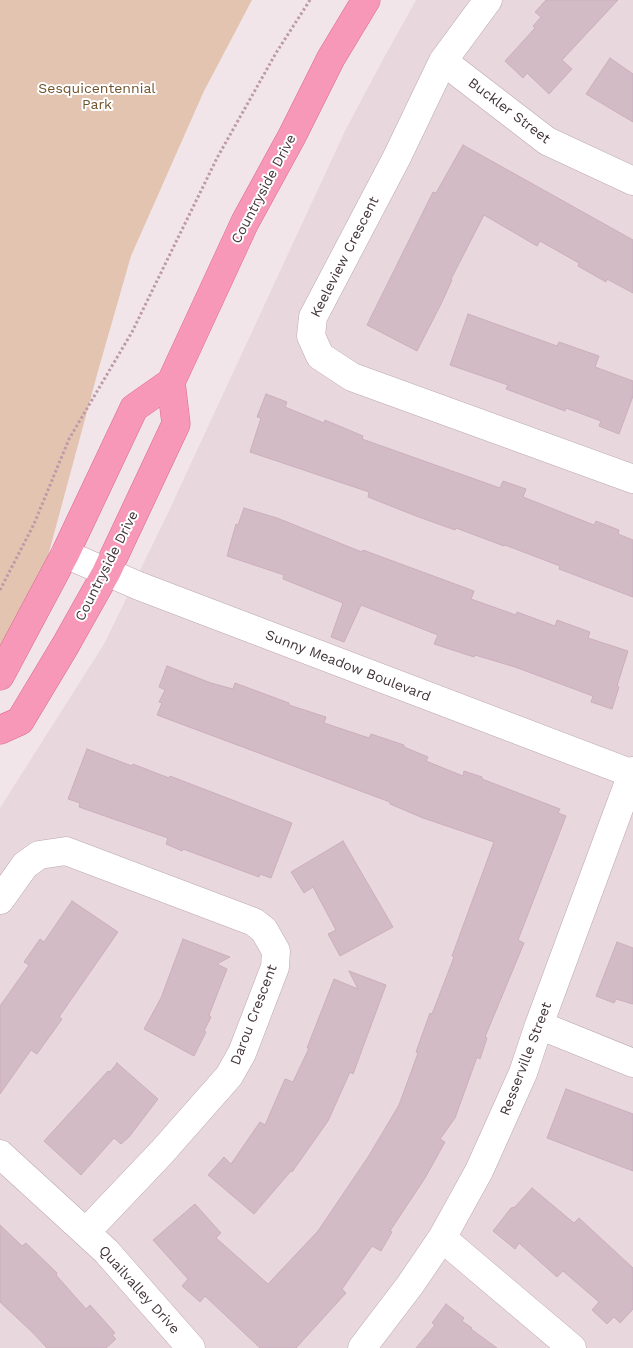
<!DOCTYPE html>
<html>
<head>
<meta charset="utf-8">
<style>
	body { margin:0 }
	canvas { display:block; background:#f1e5e9 }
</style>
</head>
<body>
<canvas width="633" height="1348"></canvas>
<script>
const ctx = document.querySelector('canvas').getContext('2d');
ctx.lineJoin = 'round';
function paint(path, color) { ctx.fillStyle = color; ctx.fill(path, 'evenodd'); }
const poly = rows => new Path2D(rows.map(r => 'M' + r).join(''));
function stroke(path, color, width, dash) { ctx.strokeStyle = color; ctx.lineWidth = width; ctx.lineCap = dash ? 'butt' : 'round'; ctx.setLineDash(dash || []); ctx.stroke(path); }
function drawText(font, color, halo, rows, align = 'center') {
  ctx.font = font + ' "Work Sans",sans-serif'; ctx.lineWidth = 4; ctx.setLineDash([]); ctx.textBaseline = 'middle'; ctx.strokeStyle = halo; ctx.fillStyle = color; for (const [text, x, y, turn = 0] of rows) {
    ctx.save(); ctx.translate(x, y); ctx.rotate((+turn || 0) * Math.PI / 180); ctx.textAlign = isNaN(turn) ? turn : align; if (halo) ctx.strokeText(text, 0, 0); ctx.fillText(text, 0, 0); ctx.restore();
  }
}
paint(poly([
	[416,0,633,0,633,1348,0,1348,0,808,104,644,167,515,345,131,380,65]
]), '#e9d7de');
paint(poly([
	[0,0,252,0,204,91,131,256,98,371,38,593,0,661]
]), '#e3c4b0');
const building = poly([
	[546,0,618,0,562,60,572,69,549,94,527,73,523,78,505,61,535,28,533,26,541,17,535,12,546,0],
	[610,58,633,74,633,122,586,94,610,58],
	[463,145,633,240,633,293,607,279,606,282,578,266,579,263,540,241,537,246,484,215,451,279,452,280,441,304,417,351,367,325,433,192,436,193,463,145],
	[468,314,557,346,559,342,599,356,595,367,633,381,633,396,619,434,599,426,601,421,566,408,565,411,506,389,508,385,450,365,468,314],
	[266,394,287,402,285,407,324,423,325,420,363,436,362,439,500,488,503,481,526,489,523,497,594,525,596,521,619,530,618,534,633,540,633,597,559,569,560,566,505,545,504,546,456,528,455,530,416,516,368,497,369,492,250,452,261,418,257,417,266,394],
	[244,508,277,518,362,552,363,550,474,591,471,599,516,615,517,612,555,626,557,620,590,632,588,638,628,651,617,686,619,687,612,709,591,702,593,696,515,667,475,655,474,657,434,644,438,635,361,605,344,642,331,637,343,603,283,579,284,575,227,556,236,524,238,525,244,508],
	[167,666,211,683,233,689,235,683,289,703,289,705,326,717,324,723,369,738,371,734,404,745,404,747,428,757,426,761,463,776,464,771,482,777,482,779,560,809,558,813,566,816,518,940,524,943,485,1037,487,1038,480,1059,477,1057,455,1118,440,1139,445,1142,425,1178,390,1231,392,1232,381,1251,372,1246,342,1289,346,1293,296,1348,260,1348,205,1296,200,1302,182,1286,188,1279,153,1240,195,1204,221,1233,216,1238,268,1284,318,1231,368,1157,399,1105,418,1053,416,1052,430,1013,432,1014,454,957,452,956,494,842,423,818,390,804,390,802,157,715,162,703,159,702,165,690,159,687,167,666],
	[87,749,132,766,133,764,169,778,170,776,292,823,271,878,260,874,259,877,183,849,182,851,166,844,168,838,79,807,80,803,68,799,87,749],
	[343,841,393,927,340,956,328,934,336,930,313,887,304,893,291,872,343,841],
	[72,901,118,932,59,1017,62,1019,37,1054,31,1050,0,1094,0,1006,29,965,24,962,40,939,44,942,72,901],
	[183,939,230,957,217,964,227,969,209,1015,211,1017,204,1031,206,1032,194,1056,144,1029,161,998,183,939],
	[617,942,633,948,633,1004,616,999,614,1003,596,996,617,942],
	[349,971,386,985,353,1074,350,1072,328,1121,292,1172,291,1171,254,1214,208,1175,224,1157,231,1164,260,1122,265,1125,285,1079,293,1082,309,1048,307,1048,334,979,358,989,349,971],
	[117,1063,158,1099,129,1137,121,1144,114,1138,81,1175,44,1141,108,1071,110,1072,117,1063],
	[566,1089,633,1114,633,1171,547,1138,566,1089],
	[532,1188,574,1223,579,1218,633,1268,633,1309,620,1323,614,1317,607,1324,592,1310,599,1302,563,1271,557,1277,519,1243,515,1249,493,1231,511,1208,515,1207,532,1188],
	[0,1225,22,1246,26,1243,57,1273,56,1275,86,1309,90,1305,115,1333,112,1335,116,1339,106,1348,47,1348,32,1332,0,1302,0,1225],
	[446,1304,464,1318,462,1321,472,1328,471,1329,497,1348,416,1348,435,1325,432,1323,446,1304]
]);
paint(building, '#d2bbc5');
stroke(building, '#ccafbc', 1);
const minor = poly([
	[488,0,443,61,397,157,313,317,311,336,320,356,352,377,633,479],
	[443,61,547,141,633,181],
	[65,554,139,586,633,774],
	[0,900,25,865,39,855,66,851,254,922,264,930,276,951,275,967,242,1053,229,1076,162,1152,86,1232],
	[539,1025,633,1063],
	[0,1154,106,1251,191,1348],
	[442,1238,572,1348],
	[362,1348,410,1285,442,1238,479,1171,523,1073,539,1025,633,771]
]);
const major = poly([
	[0,676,65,554,134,408,171,382,245,222,292,136,331,58,366,0],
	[0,730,20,721,65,646,106,573,176,424,171,382]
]);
stroke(minor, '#bca8b0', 29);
stroke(major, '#db6992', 29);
stroke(poly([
	[0,590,34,524,69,439,132,332,217,158,276,53,310,0]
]), '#bd9aa8', 3, [2.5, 2.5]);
stroke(minor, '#fff', 28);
stroke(major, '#f798b8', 28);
drawText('14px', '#71532c', '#fff', [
	["Sesquicentennial",97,89],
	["Park",97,105]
]);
drawText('14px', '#43353b', '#fff', [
	["Buckler Street",509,111,37],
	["Countryside Drive",264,189,-62],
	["Keeleview Crescent",345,257,-63],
	["Countryside Drive",107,566,-63],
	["Sunny Meadow Boulevard",348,666,21],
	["Darou Crescent",254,1015,-69],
	["Resserville Street",526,1059,-69],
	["Quailvalley Drive",139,1290,48]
]);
</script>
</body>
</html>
